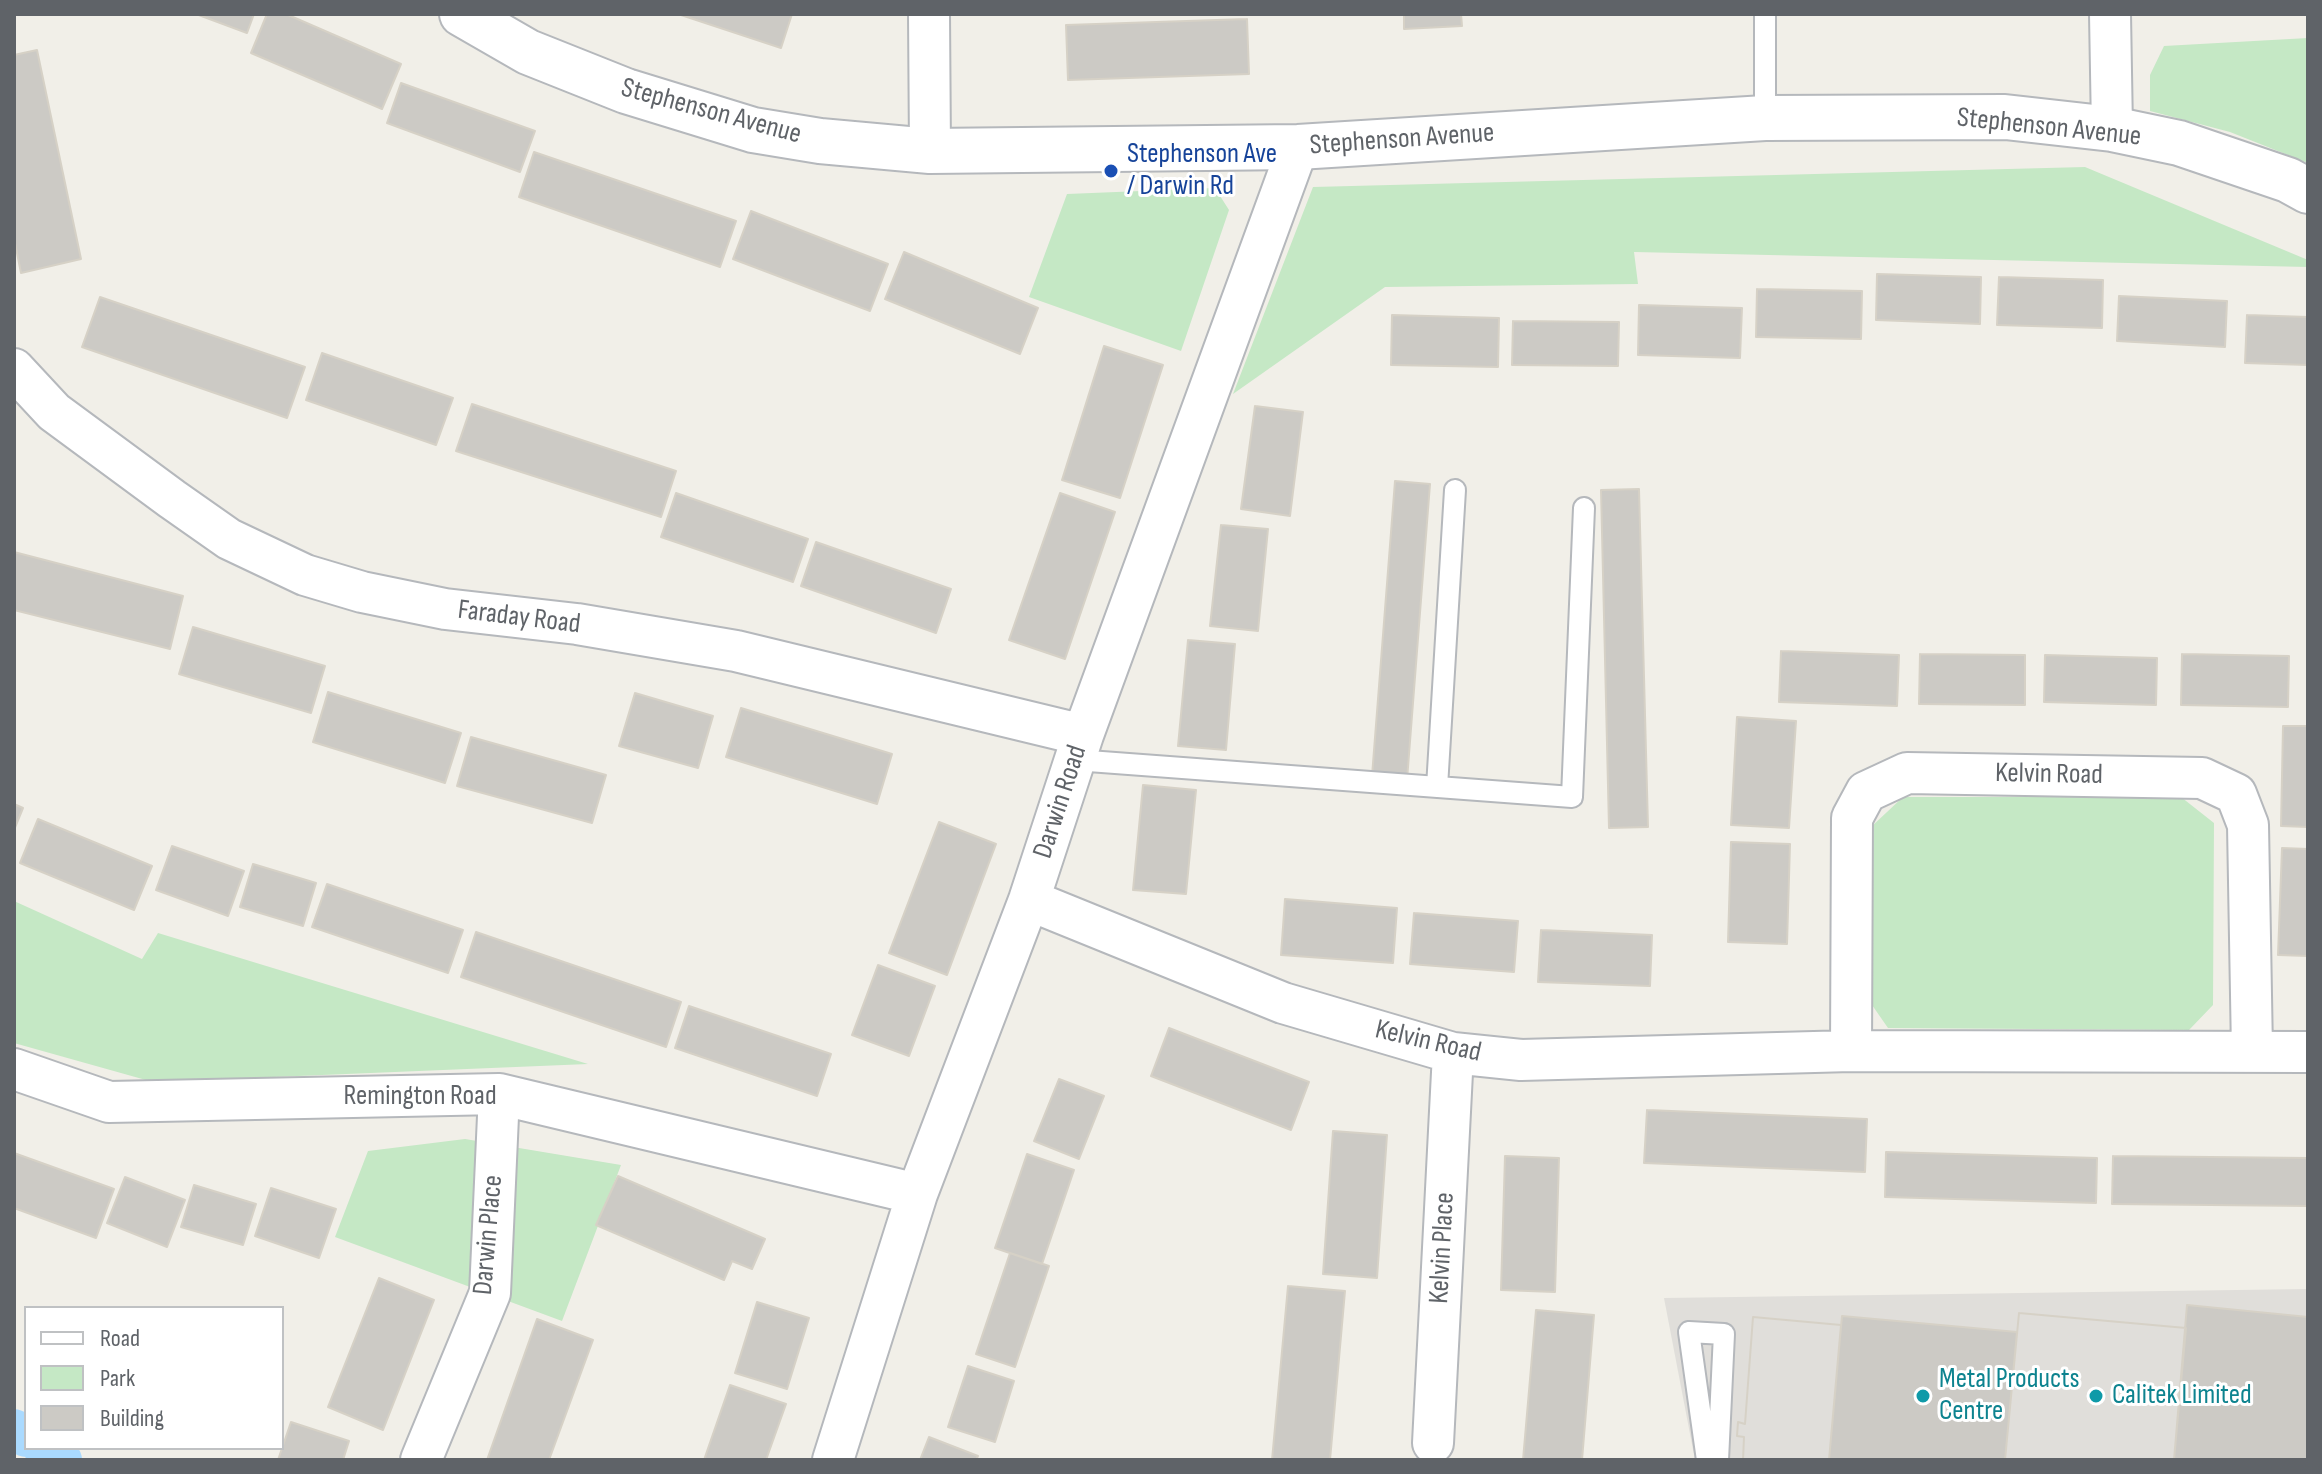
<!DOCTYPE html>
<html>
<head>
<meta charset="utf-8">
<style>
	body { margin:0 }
	#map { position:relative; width:2322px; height:1474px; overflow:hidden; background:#f1efe8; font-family:"Sofia Sans Condensed",sans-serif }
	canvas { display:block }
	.frame { position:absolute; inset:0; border:16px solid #5f6368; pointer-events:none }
	.legend { position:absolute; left:24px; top:1306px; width:260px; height:144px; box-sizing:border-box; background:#fff; border:2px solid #bfc1c3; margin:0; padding:10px 14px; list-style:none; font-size:24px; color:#5f6368 }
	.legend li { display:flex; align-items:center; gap:16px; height:40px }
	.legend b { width:40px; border:2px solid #bfc1c3 }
</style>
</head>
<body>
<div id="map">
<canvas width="2322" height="1474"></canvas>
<div class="frame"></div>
<ul class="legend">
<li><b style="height:10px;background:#fff"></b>Road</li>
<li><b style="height:22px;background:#c5e8c5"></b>Park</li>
<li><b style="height:22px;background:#cccac5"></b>Building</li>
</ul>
</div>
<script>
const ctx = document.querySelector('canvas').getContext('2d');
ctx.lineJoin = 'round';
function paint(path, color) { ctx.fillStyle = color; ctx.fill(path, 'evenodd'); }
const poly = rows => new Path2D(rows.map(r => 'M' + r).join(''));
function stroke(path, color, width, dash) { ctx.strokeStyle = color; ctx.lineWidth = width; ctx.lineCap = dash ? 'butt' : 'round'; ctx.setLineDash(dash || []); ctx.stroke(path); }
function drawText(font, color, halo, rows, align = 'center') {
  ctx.font = font + ' "Sofia Sans Condensed",sans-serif'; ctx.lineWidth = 6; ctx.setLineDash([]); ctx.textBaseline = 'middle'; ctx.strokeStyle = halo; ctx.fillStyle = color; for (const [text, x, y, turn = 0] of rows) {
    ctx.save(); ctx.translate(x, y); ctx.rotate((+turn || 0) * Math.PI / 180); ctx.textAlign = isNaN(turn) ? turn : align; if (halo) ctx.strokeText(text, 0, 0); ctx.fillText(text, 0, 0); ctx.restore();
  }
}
paint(poly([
	[2308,1289,2308,1460,1695,1460,1664,1298]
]), '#e0deda');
paint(poly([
	[2308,38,2308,163,2230,132,2150,111,2150,75,2164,46],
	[2085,167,2308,260,2308,267,1634,252,1638,284,1385,287,1233,394,1313,187],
	[1215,188,1229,210,1181,351,1029,297,1067,194],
	[1903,797,2181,797,2214,823,2213,1005,2189,1030,1888,1028,1872,1005,1871,827],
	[14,901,142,959,158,933,588,1064,153,1082,14,1043],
	[465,1139,621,1165,562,1321,335,1237,368,1151]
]), '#c5e8c5');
stroke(poly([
	[14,1429,26,1437],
	[43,1448,62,1460]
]), '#aadaff', 40);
const building = poly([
	[196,14,254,14,247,33,196,14],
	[267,14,286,14,401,64,382,109,251,53,267,14],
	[678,14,792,14,781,48,678,14],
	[1404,14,1461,14,1462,26,1404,29,1404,14],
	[1247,19,1249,74,1068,80,1066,25,1247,19],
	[37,50,81,259,21,273,14,238,14,55,37,50],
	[401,83,535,131,520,172,387,123,401,83],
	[534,152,736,221,720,267,519,197,534,152],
	[751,211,888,264,870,311,733,259,751,211],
	[904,252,1038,308,1020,354,885,299,904,252],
	[1877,274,1981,277,1980,324,1876,320,1877,274],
	[1999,277,2103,280,2102,328,1997,325,1999,277],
	[1757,289,1862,291,1861,339,1756,337,1757,289],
	[2119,296,2227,301,2225,347,2117,341,2119,296],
	[100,297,305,367,287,418,82,347,100,297],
	[1639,305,1742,308,1740,358,1638,355,1639,305],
	[1392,315,1499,318,1498,367,1391,365,1392,315],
	[2247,315,2308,317,2308,365,2245,363,2247,315],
	[1513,321,1619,322,1618,366,1512,365,1513,321],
	[1104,346,1163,365,1120,498,1062,480,1104,346],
	[322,353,453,398,436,445,306,400,322,353],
	[472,404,676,471,661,517,456,451,472,404],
	[1255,406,1303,412,1290,516,1241,509,1255,406],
	[1395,481,1430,484,1407,780,1372,776,1395,481],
	[1639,489,1648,827,1609,828,1601,490,1639,489],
	[676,493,808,539,793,582,661,537,676,493],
	[1060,493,1115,512,1065,659,1009,640,1060,493],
	[1221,525,1268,529,1258,631,1210,626,1221,525],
	[816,542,951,589,936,633,801,586,816,542],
	[14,552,183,596,170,649,14,610,14,552],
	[193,627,325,666,311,713,179,674,193,627],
	[1188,640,1235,644,1226,750,1178,746,1188,640],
	[1781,651,1899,655,1897,706,1779,702,1781,651],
	[1920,654,2025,655,2025,705,1919,704,1920,654],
	[2182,654,2289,656,2288,707,2181,705,2182,654],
	[2045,655,2157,658,2156,705,2044,702,2045,655],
	[328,692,461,733,445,783,313,742,328,692],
	[635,693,713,716,698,768,619,746,635,693],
	[741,708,892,754,877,804,726,757,741,708],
	[1737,717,1796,721,1789,828,1731,825,1737,717],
	[2283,726,2308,726,2308,827,2281,826,2283,726],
	[471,737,606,775,592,823,457,786,471,737],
	[1143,785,1196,790,1186,894,1133,890,1143,785],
	[14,804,23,808,14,830,14,804],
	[38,819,152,866,134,910,20,863,38,819],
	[939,822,996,844,947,975,889,953,939,822],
	[1731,842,1790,844,1787,944,1728,942,1731,842],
	[172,846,244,871,228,916,156,890,172,846],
	[2282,848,2308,849,2308,956,2278,955,2282,848],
	[253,864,316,883,303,926,240,907,253,864],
	[327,884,463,930,448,973,312,927,327,884],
	[1285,899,1397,908,1393,963,1281,955,1285,899],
	[1414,913,1518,921,1514,972,1410,964,1414,913],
	[1541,930,1652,935,1650,986,1538,982,1541,930],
	[476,932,681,1002,666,1047,461,977,476,932],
	[878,965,935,986,909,1056,852,1035,878,965],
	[689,1006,831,1054,817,1096,675,1048,689,1006],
	[1169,1028,1309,1082,1291,1130,1151,1076,1169,1028],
	[1059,1079,1104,1096,1079,1159,1034,1141,1059,1079],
	[1647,1110,1867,1119,1865,1172,1644,1163,1647,1110],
	[1333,1131,1387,1135,1377,1278,1323,1274,1333,1131],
	[1886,1152,2097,1158,2096,1203,1885,1197,1886,1152],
	[14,1153,114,1189,96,1238,14,1208,14,1153],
	[1027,1154,1074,1170,1042,1264,995,1248,1027,1154],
	[1505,1156,1559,1158,1555,1292,1501,1290,1505,1156],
	[2113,1156,2308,1158,2308,1206,2112,1204,2113,1156],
	[618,1176,765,1239,752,1269,732,1261,724,1280,596,1225,618,1176],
	[125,1177,185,1200,167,1247,107,1223,125,1177],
	[194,1185,256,1204,243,1245,181,1227,194,1185],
	[271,1188,336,1209,319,1258,255,1236,271,1188],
	[1010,1253,1049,1266,1015,1367,976,1354,1010,1253],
	[379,1278,434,1300,383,1430,328,1407,379,1278],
	[1288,1286,1345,1291,1330,1460,1272,1460,1288,1286],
	[757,1302,809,1318,787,1389,735,1373,757,1302],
	[2187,1305,2308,1317,2308,1460,2174,1460,2187,1305],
	[1536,1310,1594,1315,1582,1460,1523,1460,1536,1310],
	[2019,1313,2186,1328,2174,1460,2005,1460,2019,1313],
	[2019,1313,2186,1328,2174,1460,2005,1460,2019,1313],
	[1842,1316,2017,1332,2005,1460,1829,1460,1842,1316],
	[1753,1317,1841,1325,1829,1460,1743,1460,1744,1437,1737,1436,1738,1422,1745,1424,1753,1317],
	[1753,1317,1841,1325,1829,1460,1743,1460,1744,1437,1737,1436,1738,1422,1745,1424,1753,1317],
	[537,1319,593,1340,549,1460,487,1460,537,1319],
	[968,1366,1014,1381,995,1442,948,1427,968,1366],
	[730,1385,786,1404,766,1460,704,1460,730,1385],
	[291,1422,349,1441,343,1460,278,1460,291,1422],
	[929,1437,978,1456,976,1460,920,1460,929,1437]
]);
paint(building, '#cccac5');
stroke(building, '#d6d1c6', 2);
const service = poly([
	[1765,14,1765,118],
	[1075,760,1572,797,1584,508],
	[1437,787,1455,490],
	[1707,1460,1689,1332,1724,1334,1718,1460]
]);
const minor = poly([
	[929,14,930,151],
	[2110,14,2112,129],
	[14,369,54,412,172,499,229,539,305,575,362,592,445,609,577,624,736,651,1083,735],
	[1029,900,1283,1003,1453,1053,1521,1060,1851,1051,2308,1052],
	[1851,1051,1852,818,1866,792,1907,773,2202,778,2236,794,2248,825,2252,1051],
	[14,1069,109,1102,499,1094,917,1194],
	[1433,1443,1453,1053],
	[421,1460,490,1293,499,1094],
	[833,1460,917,1194,1029,900,1083,735,1298,147]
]);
const tertiary = poly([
	[462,14,528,52,626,91,753,130,820,141,930,151,1298,147,1765,118,2005,117,2112,129,2179,143,2288,180,2308,191]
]);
stroke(service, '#b5b8bc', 24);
stroke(minor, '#b5b8bc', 44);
stroke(tertiary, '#b5b8bc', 48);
stroke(service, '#fff', 20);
stroke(minor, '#fff', 40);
stroke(tertiary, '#fff', 44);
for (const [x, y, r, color] of [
	[1111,171,8,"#1a4fb4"],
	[1923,1396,8,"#0f9aa8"],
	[2096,1396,8,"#0f9aa8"]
]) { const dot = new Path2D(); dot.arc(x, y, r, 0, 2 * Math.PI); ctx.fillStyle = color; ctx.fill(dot); stroke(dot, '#fff', 3); }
drawText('28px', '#5f6368', '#fff', [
	["Stephenson Avenue",711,112,15],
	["Stephenson Avenue",2049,128,6],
	["Stephenson Avenue",1402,140,-4],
	["Faraday Road",519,618,7],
	["Kelvin Road",2049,775,1],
	["Darwin Road",1061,802,-72],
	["Kelvin Road",1428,1042,13],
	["Remington Road",420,1097],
	["Darwin Place",489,1235,-85],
	["Kelvin Place",1443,1248,-87]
]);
drawText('28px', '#164399', '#fff', [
	["Stephenson Ave",1127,155],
	["/ Darwin Rd",1127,187]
], 'left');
drawText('28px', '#0d838f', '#fff', [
	["Metal Products",1939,1380],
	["Centre",1939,1412],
	["Calitek Limited",2112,1396]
], 'left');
</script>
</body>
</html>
